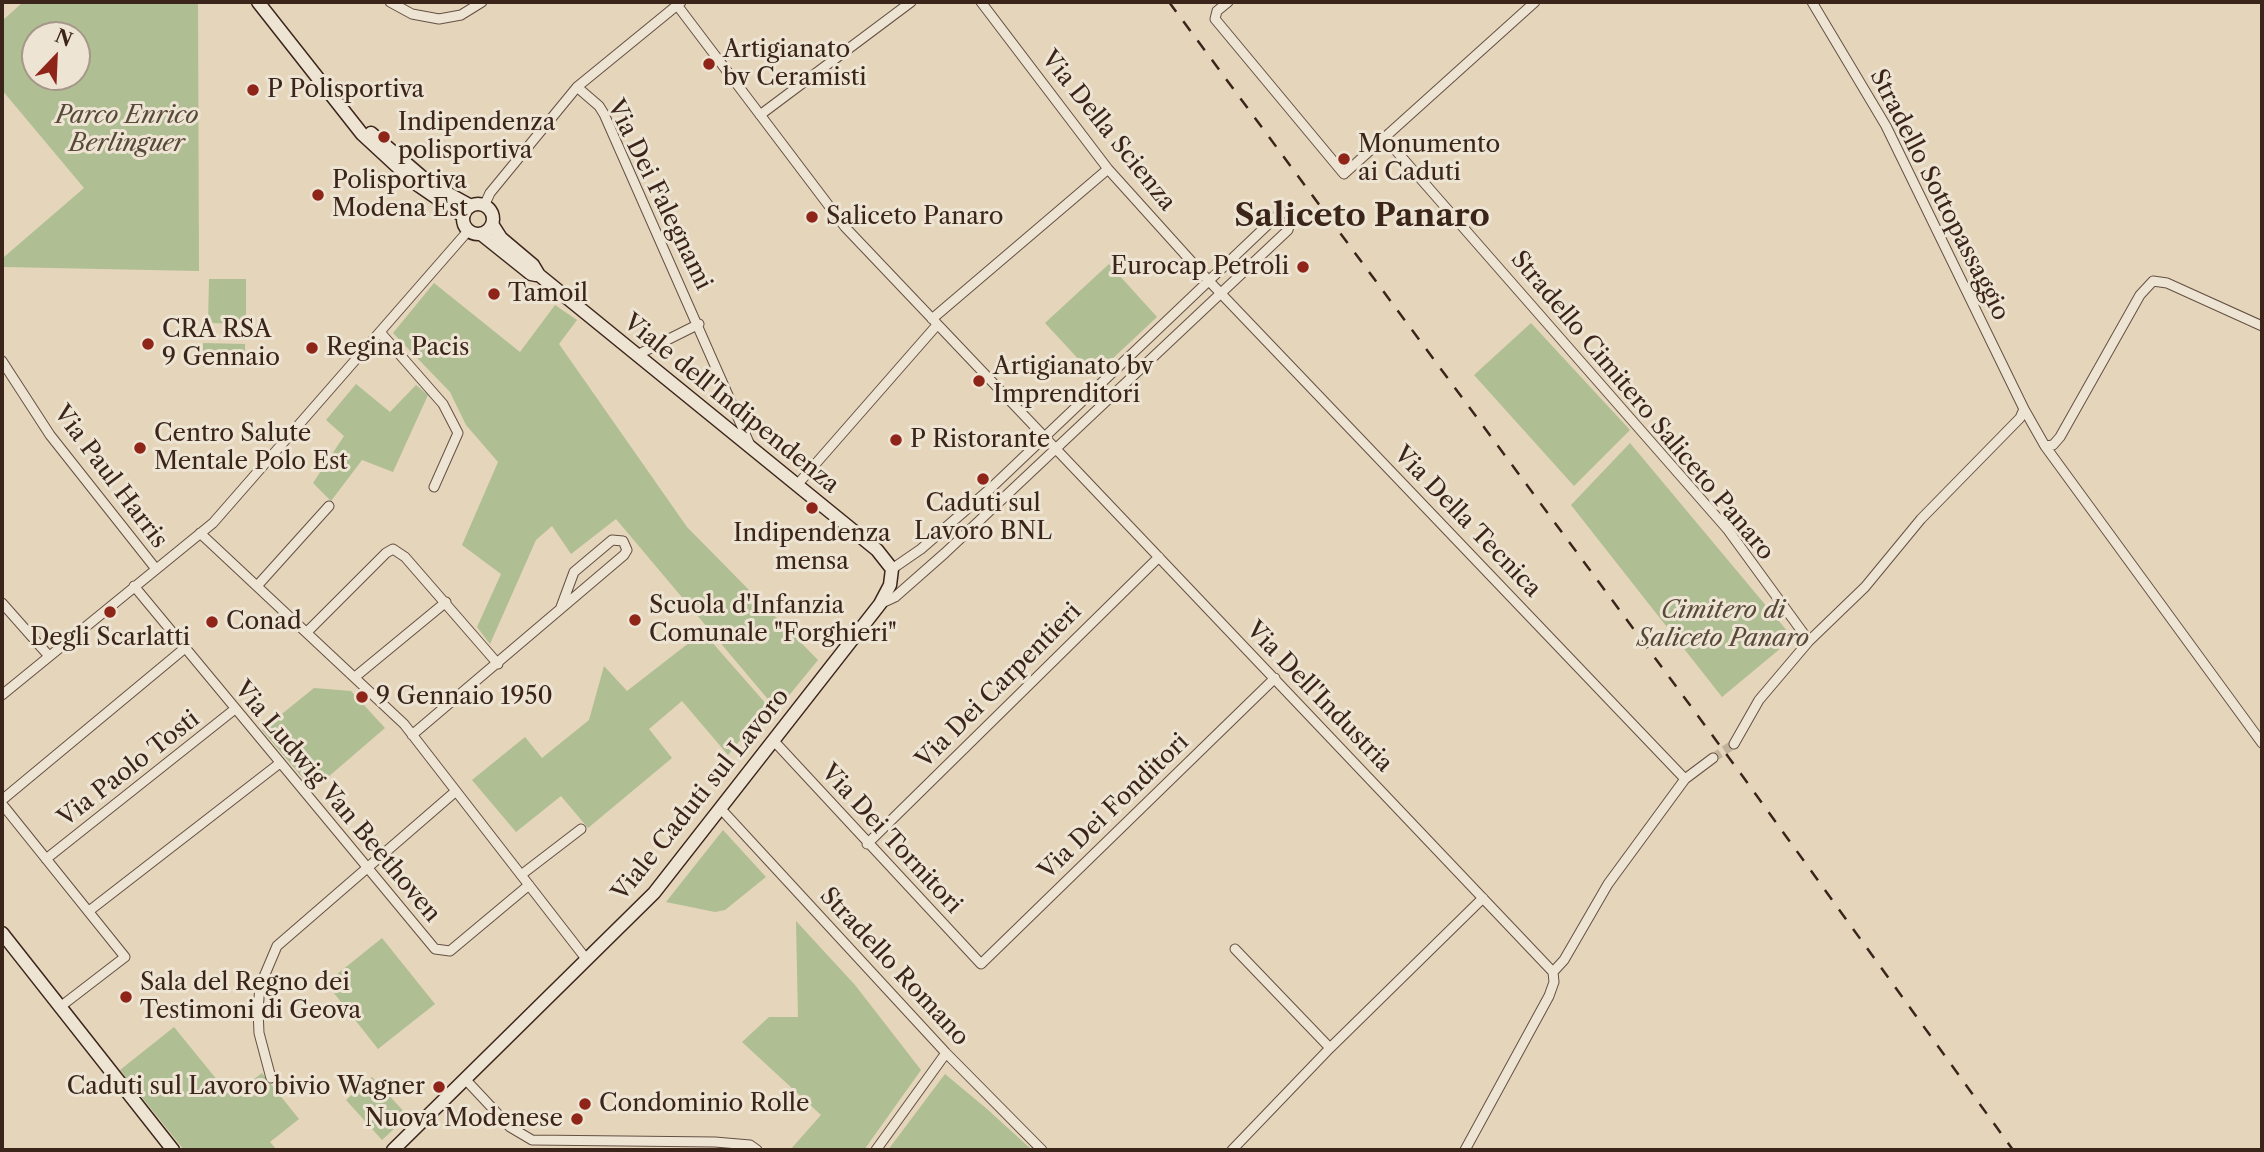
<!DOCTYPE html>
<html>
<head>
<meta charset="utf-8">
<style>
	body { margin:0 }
	#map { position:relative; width:2264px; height:1152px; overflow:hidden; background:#e4d5bb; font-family:"Libre Caslon Text",serif }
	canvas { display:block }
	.frame { position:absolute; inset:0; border:4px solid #3b241a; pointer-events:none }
	.north { position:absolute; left:21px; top:21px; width:70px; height:70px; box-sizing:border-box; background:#ede4d3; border:2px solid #a69789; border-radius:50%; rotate:23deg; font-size:19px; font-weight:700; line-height:28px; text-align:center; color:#3b241a }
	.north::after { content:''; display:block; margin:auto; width:24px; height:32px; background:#8f2418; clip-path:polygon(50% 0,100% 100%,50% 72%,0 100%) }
</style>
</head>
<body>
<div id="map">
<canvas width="2264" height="1152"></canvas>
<div class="frame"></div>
<div class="north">N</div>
</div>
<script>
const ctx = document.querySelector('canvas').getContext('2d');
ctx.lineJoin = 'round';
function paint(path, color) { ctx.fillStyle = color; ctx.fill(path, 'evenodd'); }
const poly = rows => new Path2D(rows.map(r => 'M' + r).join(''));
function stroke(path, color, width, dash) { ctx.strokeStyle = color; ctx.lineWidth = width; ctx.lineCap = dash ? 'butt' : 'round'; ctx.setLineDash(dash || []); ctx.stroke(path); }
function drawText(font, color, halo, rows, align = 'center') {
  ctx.font = font + ' "Libre Caslon Text",serif'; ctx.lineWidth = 6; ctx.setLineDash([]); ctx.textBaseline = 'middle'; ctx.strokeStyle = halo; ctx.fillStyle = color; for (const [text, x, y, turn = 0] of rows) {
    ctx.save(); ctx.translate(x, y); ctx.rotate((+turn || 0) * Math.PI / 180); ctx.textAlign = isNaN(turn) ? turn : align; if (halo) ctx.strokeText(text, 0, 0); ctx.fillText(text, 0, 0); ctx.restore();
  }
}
paint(poly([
	[23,2,198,2,199,271,4,267,4,257,84,188,2,90,2,21],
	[35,35,77,35,77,77,35,77],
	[1109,264,1157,317,1094,376,1045,323],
	[209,279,246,279,246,324,208,323],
	[434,283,520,352,555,305,577,320,559,344,687,527,818,660,777,710,616,519,571,554,552,526,536,540,490,644,477,627,501,574,462,545,498,462,466,425,450,392,393,333],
	[1531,323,1630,430,1574,486,1474,375],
	[203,343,245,344,245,367,203,367],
	[356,384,390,412,416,385,428,395,393,472,362,460,331,501,313,483,344,436,326,420],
	[1630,443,1793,638,1722,697,1571,505],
	[703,632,768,706,728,755,682,701,649,729,672,758,588,828,561,796,516,832,472,780,525,737,542,758,589,720,604,666,627,691],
	[314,688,351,691,385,728,313,790,262,730],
	[723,830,766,877,725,910,715,912,666,902],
	[796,921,855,985,921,1070,864,1150,790,1150,821,1115,742,1042,769,1017,798,1017],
	[382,938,435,1004,378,1049,326,983],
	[174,1027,231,1097,262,1073,299,1119,270,1142,277,1150,184,1150,120,1070],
	[945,1074,987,1109,1032,1150,888,1150],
	[372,1077,408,1116,382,1140,346,1100]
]), '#b0be93');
stroke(poly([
	[1713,758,1734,744]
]), '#c2b29b', 9, [9, 4.5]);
const street = poly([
	[390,2,412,14,439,19,461,15,482,2],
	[981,2,1108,169,1209,281,1685,779],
	[1228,2,1217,11,1215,19,1344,174,1535,2],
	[677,5,845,227,1553,972],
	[577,87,599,106,604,114,750,445],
	[760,115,911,2],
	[1384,137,1728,530,1809,641],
	[484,206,490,193,577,87,681,2],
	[932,319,1108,169],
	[380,332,443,404,458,433,434,487],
	[637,355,699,324],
	[2,361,50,435,156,569],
	[2024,409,2045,446,2262,743],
	[2045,446,2053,445,2060,437,2140,295,2153,281,2167,283,2262,326],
	[797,485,937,325],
	[200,533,404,724,587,960],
	[134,586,435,949,450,951,529,885],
	[257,586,329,506],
	[2,603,49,656],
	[880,604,895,597,945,553,1288,230,1291,217,1286,212,1280,213,991,488,921,549,892,569],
	[307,632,386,553,393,549,405,557,498,664],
	[355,677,446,602],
	[2,695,213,523,468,231],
	[412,735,624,555,627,550,623,541,612,540,574,572,561,607],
	[773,740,981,964,1275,678],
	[1734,744,1759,700,1809,641,1865,587,1921,519,2020,418,2024,409,1886,126,1812,2],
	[2,800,185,648],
	[2,804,125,957,60,1007],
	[720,808,946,1053,1042,1150],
	[867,844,1159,557],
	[46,859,235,709],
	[521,875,581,829],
	[89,911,280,763],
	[1235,949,1330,1048],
	[271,1078,259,1033,258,1010,260,986,277,946,456,791],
	[466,1080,510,1127,532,1140,715,1142,750,1145,757,1150],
	[876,1150,946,1053],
	[1232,1150,1330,1048,1483,898],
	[1465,1150,1549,996,1554,982,1553,972,1564,960,1608,884,1685,779,1713,758]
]);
const secondary = poly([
	[258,2,362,134,415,183,463,216],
	[371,133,429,183,471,206],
	'463 219a15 15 0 1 1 30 0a15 15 0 1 1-30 0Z',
	[481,234,531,274,536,275],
	[2,933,173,1150],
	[393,1150,654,893,880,604,890,585,892,569,877,550,539,275,533,265,501,238,492,224]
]);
stroke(street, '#655042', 11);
stroke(secondary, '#3b241a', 15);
stroke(street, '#ede4d3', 9);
stroke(secondary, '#ede4d3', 12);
stroke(poly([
	[1169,2,1741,774,2013,1150]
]), '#3b241a', 2.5, [12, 12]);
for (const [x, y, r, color] of [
	[709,64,7,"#8f2418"],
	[253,90,7,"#8f2418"],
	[384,137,7,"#8f2418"],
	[1344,159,7,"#8f2418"],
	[318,195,7,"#8f2418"],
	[812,217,7,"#8f2418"],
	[1303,267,7,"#8f2418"],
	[494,294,7,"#8f2418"],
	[148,344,7,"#8f2418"],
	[312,348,7,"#8f2418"],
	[979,381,7,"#8f2418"],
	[896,440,7,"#8f2418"],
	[140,448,7,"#8f2418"],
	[983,479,7,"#8f2418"],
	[812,508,7,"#8f2418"],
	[110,612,7,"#8f2418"],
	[635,620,7,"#8f2418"],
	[212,622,7,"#8f2418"],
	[362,697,7,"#8f2418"],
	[126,997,7,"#8f2418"],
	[439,1087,7,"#8f2418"],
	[585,1104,7,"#8f2418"],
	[577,1119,7,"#8f2418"]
]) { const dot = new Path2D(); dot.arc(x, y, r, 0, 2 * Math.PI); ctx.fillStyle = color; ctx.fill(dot); stroke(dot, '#ede4d3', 2.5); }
drawText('24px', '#3b241a', '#ede4d3', [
	["Artigianato",723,50],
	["bv Ceramisti",723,78],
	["P Polisportiva",267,90],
	["Indipendenza",398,123],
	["polisportiva",398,151],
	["Monumento",1358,145],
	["ai Caduti",1358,173],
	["Polisportiva",332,181],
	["Modena Est",332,209],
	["Saliceto Panaro",826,217],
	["Eurocap Petroli",1289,267,"right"],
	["Tamoil",508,294],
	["CRA RSA",162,330],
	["9 Gennaio",162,358],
	["Regina Pacis",326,348],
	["Artigianato bv",993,367],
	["Imprenditori",993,395],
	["Centro Salute",154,434],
	["Mentale Polo Est",154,462],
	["P Ristorante",910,440],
	["Caduti sul",983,504,"center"],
	["Lavoro BNL",983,532,"center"],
	["Indipendenza",812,534,"center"],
	["mensa",812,562,"center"],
	["Scuola d'Infanzia",649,606],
	["Comunale \"Forghieri\"",649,634],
	["Conad",226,622],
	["Degli Scarlatti",110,638,"center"],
	["9 Gennaio 1950",376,697],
	["Sala del Regno dei",140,983],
	["Testimoni di Geova",140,1011],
	["Caduti sul Lavoro bivio Wagner",425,1087,"right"],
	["Condominio Rolle",599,1104],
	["Nuova Modenese",563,1119,"right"]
], 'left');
drawText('italic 24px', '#584a38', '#ede4d3', [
	["Parco Enrico",127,116],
	["Berlinguer",127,144],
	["Cimitero di",1723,611],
	["Saliceto Panaro",1723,639]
]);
drawText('24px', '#3b241a', '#ede4d3', [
	["Via Della Scienza",1108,131,51],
	["Via Dei Falegnami",659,195,64],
	["Stradello Sottopassaggio",1939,195,63],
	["Viale dell'Indipendenza",731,404,39],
	["Stradello Cimitero Saliceto Panaro",1642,406,50],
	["Via Paul Harris",110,477,53],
	["Via Della Tecnica",1467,522,46],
	["Via Dei Carpentieri",999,686,-45],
	["Via Dell'Industria",1319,697,46],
	["Via Paolo Tosti",129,769,-38],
	["Viale Caduti sul Lavoro",701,795,-51],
	["Via Ludwig Van Beethoven",337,802,50],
	["Via Dei Fonditori",1114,807,-44],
	["Via Dei Tornitori",891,839,47],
	["Stradello Romano",894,967,47]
]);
drawText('bold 32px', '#3b241a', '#ede4d3', [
	["Saliceto Panaro",1362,217]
]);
</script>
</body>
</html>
